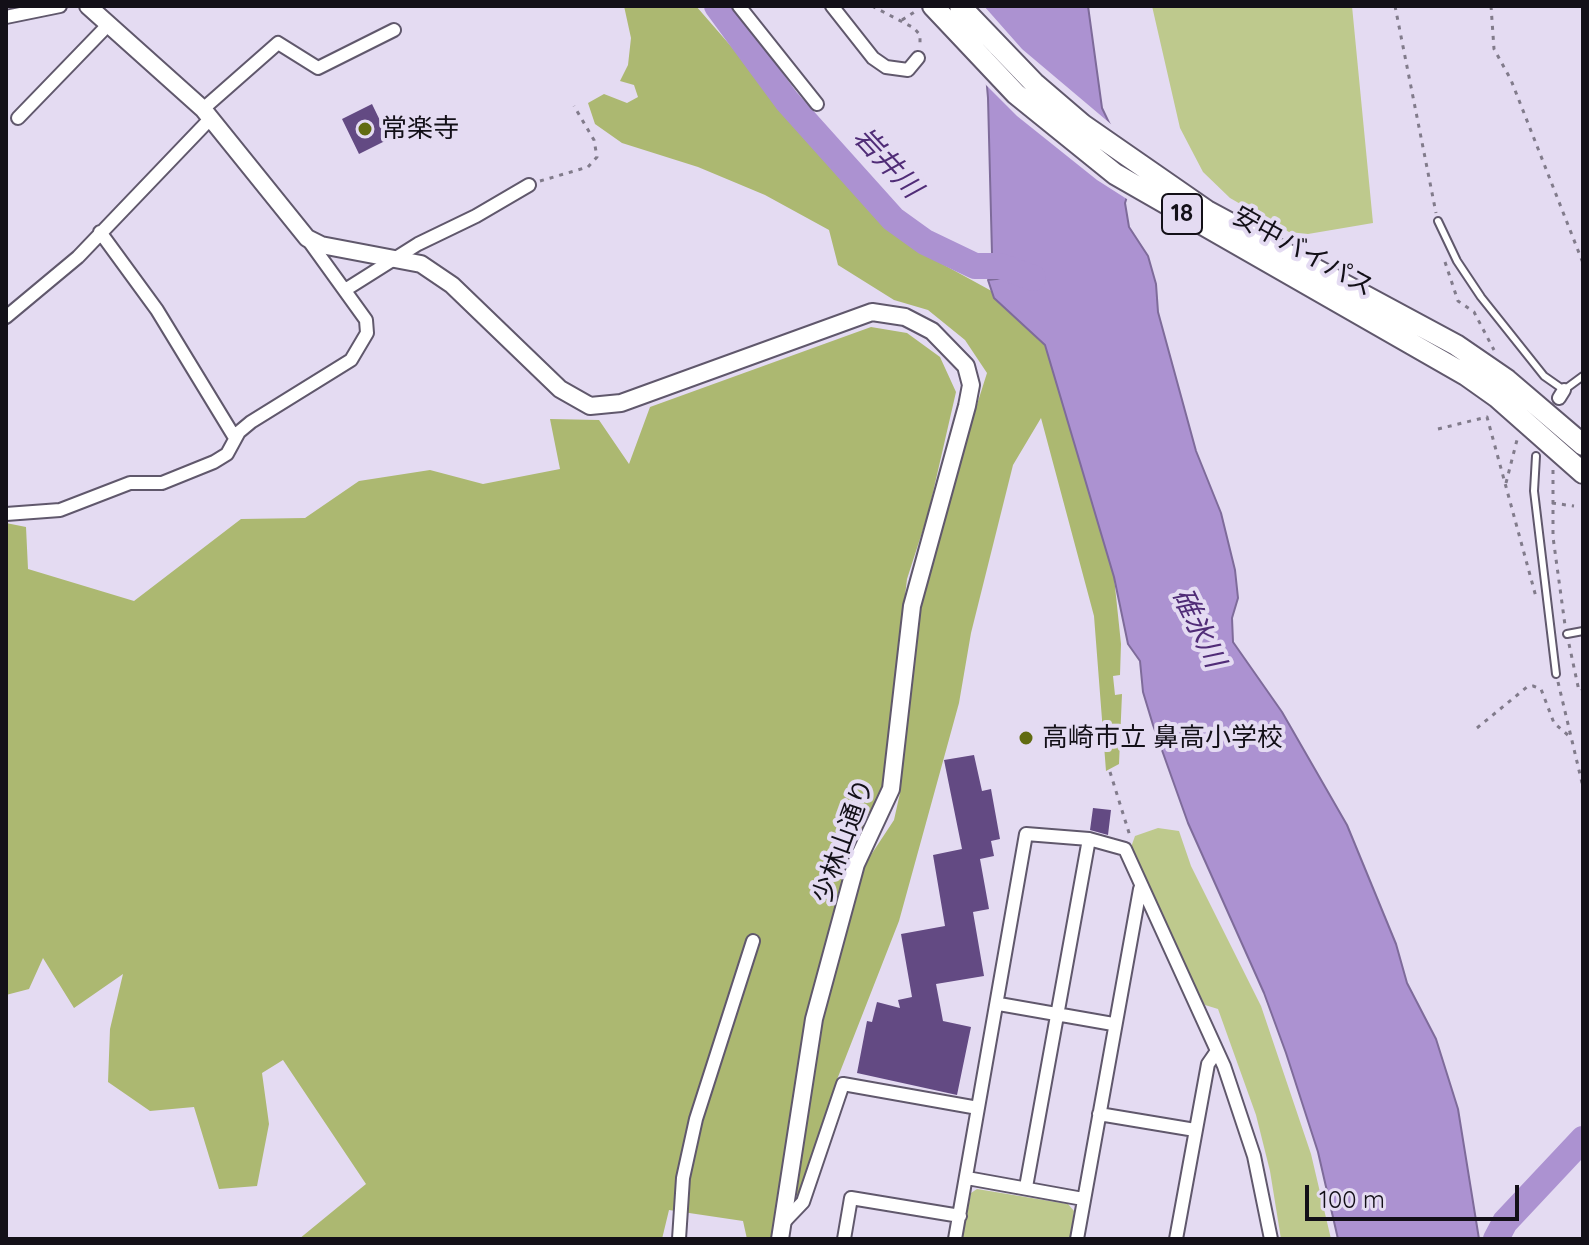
<!DOCTYPE html>
<html>
<head>
<meta charset="utf-8">
<style>
	body { margin:0 }
	#map { position:relative; width:1589px; height:1245px; overflow:hidden; background:#e4dbf2; font-family:Quicksand,sans-serif }
	canvas { display:block }
	.frame { position:absolute; inset:0; border:8px solid #131018; pointer-events:none }
	.scale { position:absolute; left:1305px; top:1185px; width:214px; height:36px; box-sizing:border-box; border:4px solid #131018; border-top:0; padding-left:10px; font-size:24px; line-height:28px; white-space:nowrap; color:#131018; -webkit-text-stroke:6px #e4dbf2; paint-order:stroke }
</style>
</head>
<body>
<div id="map">
<canvas width="1589" height="1245"></canvas>
<div class="frame"></div>
<div class="scale">100 m</div>
</div>
<script>
const ctx = document.querySelector('canvas').getContext('2d');
ctx.lineJoin = 'round';
function paint(path, color) { ctx.fillStyle = color; ctx.fill(path, 'evenodd'); }
const poly = rows => new Path2D(rows.map(r => 'M' + r).join(''));
function stroke(path, color, width, dash) { ctx.strokeStyle = color; ctx.lineWidth = width; ctx.lineCap = dash ? 'butt' : 'round'; ctx.setLineDash(dash || []); ctx.stroke(path); }
function drawText(font, color, halo, rows, align = 'center') {
  ctx.font = font + ' Quicksand,"Noto Sans JP",sans-serif'; ctx.lineWidth = 8; ctx.setLineDash([]); ctx.textBaseline = 'middle'; ctx.strokeStyle = halo; ctx.fillStyle = color; for (const [text, x, y, turn = 0] of rows) {
    ctx.save(); ctx.translate(x, y); ctx.rotate((+turn || 0) * Math.PI / 180); ctx.textAlign = isNaN(turn) ? turn : align; if (halo) ctx.strokeText(text, 0, 0); ctx.fillText(text, 0, 0); ctx.restore();
  }
}
paint(poly([
	[1152,6,1352,6,1373,223,1308,234,1289,232,1230,198,1203,172,1180,128],
	[1158,828,1179,831,1191,866,1261,1006,1311,1154,1331,1239,1281,1239,1270,1171,1256,1115,1218,1009,1205,1005,1158,915,1130,850,1135,836],
	[977,1189,1068,1204,1074,1211,1070,1239,962,1239,971,1193]
]), '#bec98d');
paint(poly([
	[624,6,696,6,876,213,935,260,1008,300,1045,345,1114,577,1121,644,1120,675,1113,676,1115,695,1122,694,1119,764,1106,771,1094,616,1041,418,1013,465,971,633,959,703,899,921,838,1077,800,1194,793,1195,819,1030,863,867,894,820,900,793,919,605,940,521,987,373,965,340,928,310,894,300,838,265,829,230,765,195,698,167,622,143,595,124,588,103,604,94,627,103,638,97,634,85,620,81,628,65,631,38],
	[871,327,907,333,940,357,956,392,928,514,907,579,883,785,808,1014,771,1239,747,1239,743,1221,669,1210,662,1239,299,1239,366,1184,283,1060,262,1073,269,1124,257,1186,219,1189,194,1107,150,1111,108,1082,110,1029,123,974,74,1008,43,958,29,989,6,995,6,523,26,527,28,569,134,601,241,519,305,518,359,481,430,470,483,484,560,469,550,419,599,420,629,464,650,407]
]), '#acb871');
const water = poly([
	[980,6,1088,6,1102,108,1134,175,1125,203,1129,227,1148,256,1156,284,1158,312,1196,451,1221,513,1235,570,1238,598,1232,618,1233,642,1282,712,1347,825,1396,944,1407,983,1436,1039,1458,1109,1479,1239,1338,1239,1318,1152,1286,1053,1264,993,1188,823,1153,725,1143,692,1140,661,1128,644,1114,577,1045,345,994,298,988,280,1004,278,992,254,988,98,980,6]
]);
paint(water, '#ac92d1');
stroke(water, '#7e6b9a', 2);
paint(poly([
	[976,6,984,6,1022,49,1118,130,1137,175,1130,201,1097,180,1017,116,983,82]
]), '#e4dbf2');
stroke(poly([
	[717,6,787,101,893,219,925,242,975,266,1000,266,1033,278],
	[1496,1239,1505,1222,1583,1139]
]), '#ac92d1', 26);
paint(poly([
	[372,104,389,139,359,154,342,119],
	[974,755,982,791,991,789,1000,839,991,841,994,856,980,859,989,909,973,912,984,976,936,984,943,1021,971,1027,957,1095,857,1073,867,1021,872,1022,877,1002,900,1008,898,1000,912,997,901,934,945,926,933,855,962,849,944,760],
	[1093,808,1111,810,1108,835,1090,830]
]), '#634a83');
const service = poly([
	[1438,221,1457,261,1481,297,1544,376,1564,390,1583,376],
	[1536,456,1534,491,1556,674],
	[1567,634,1583,631]
]);
const minor = poly([
	[739,6,817,104],
	[832,6,873,58,886,67,908,70,918,58],
	[6,17,60,6],
	[203,109,278,43,318,68,394,30],
	[18,118,107,26],
	[100,232,157,310,235,438],
	[345,290,418,244,476,216,529,185],
	[6,317,78,257,211,118],
	[1559,398,1564,390],
	[6,514,60,510,130,483,162,483,214,462,227,454,239,432,251,422,351,360,367,333,366,320,309,241],
	[999,1004,1113,1024],
	[1099,1114,1195,1130],
	[967,1178,1083,1199],
	[1026,1187,1089,839],
	[783,1223,803,1202,843,1084,978,1108],
	[679,1239,683,1178,696,1119,753,941],
	[844,1239,851,1198,960,1216],
	[955,1239,1026,834,1089,839,1125,849,1224,1066,1254,1156,1271,1239],
	[1077,1239,1140,889],
	[1176,1239,1208,1064,1217,1051]
]);
const tertiary = poly([
	[88,6,203,109,307,238,321,245,421,264,452,285,560,389,590,406,621,403,872,312,905,317,932,331,966,366,971,385,967,406,912,606,891,789,856,864,814,1019,780,1239]
]);
const trunk = poly([
	[933,6,1016,94,1115,174,1466,375,1497,397,1583,473],
	[960,6,1034,83,1083,125,1207,211,1456,345,1507,380,1583,445]
]);
stroke(service, '#60586c', 10);
stroke(minor, '#60586c', 16);
stroke(tertiary, '#60586c', 20);
stroke(trunk, '#60586c', 24);
stroke(poly([
	[872,6,914,28,920,35,920,46],
	[1395,6,1436,213],
	[1491,6,1494,49,1511,80,1583,263],
	[902,20,916,11],
	[540,181,588,167,597,157,594,140,574,106],
	[1445,262,1458,301,1474,312,1494,350],
	[1438,429,1487,417,1536,597],
	[1553,470,1553,537,1565,625],
	[1506,483,1518,436],
	[1552,503,1574,506],
	[1569,644,1579,691,1583,690],
	[1558,682,1583,787],
	[1477,728,1527,687,1533,686,1541,689,1554,723,1569,736],
	[1110,772,1130,836]
]), '#817b8b', 3, [4, 6]);
stroke(service, '#fff', 6);
stroke(minor, '#fff', 12);
stroke(tertiary, '#fff', 16);
stroke(trunk, '#fff', 20);
for (const [x, y, r, color] of [
	[365,129,8,"#616b11"],
	[1026,738,8,"#616b11"]
]) { const dot = new Path2D(); dot.arc(x, y, r, 0, 2 * Math.PI); ctx.fillStyle = color; ctx.fill(dot); stroke(dot, '#e4dbf2', 3); }
for (const [x, y, w] of [
	[1182,214,40]
]) { const box = new Path2D(); box.roundRect(x - w / 2, y - 20, w, 40, 6); ctx.fillStyle = '#e4dbf2'; ctx.fill(box); stroke(box, '#131018', 2); }
drawText('bold 24px', '#131018', null, [
	["18",1182,214]
]);
drawText('26px', '#131018', '#e4dbf2', [
	["常楽寺",381,129],
	["高崎市立 鼻高小学校",1042,738]
], 'left');
drawText('26px', '#131018', '#e4dbf2', [
	["安中バイパス",1303,252,29],
	["少林山通り",844,841,-70]
]);
drawText('italic 28px', '#502c77', '#e4dbf2', [
	["岩井川",887,163,47],
	["碓氷川",1198,628,64]
]);
</script>
</body>
</html>
